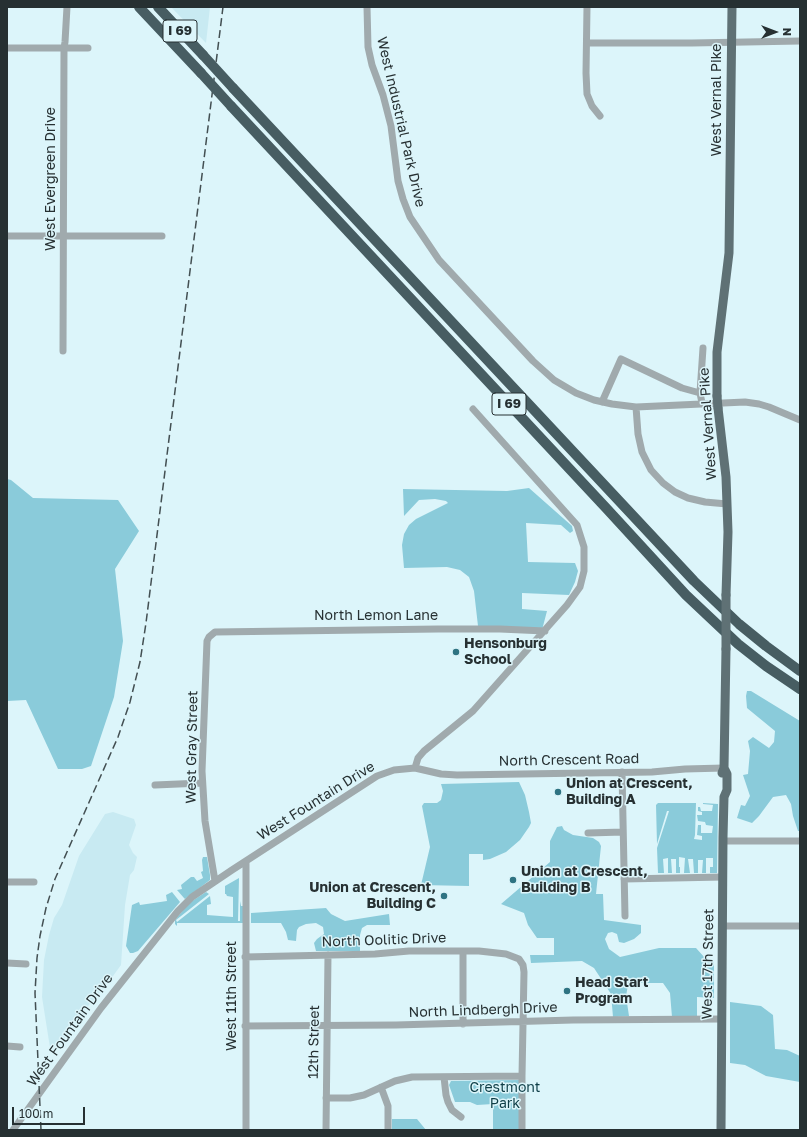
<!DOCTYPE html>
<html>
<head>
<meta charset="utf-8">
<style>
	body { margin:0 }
	#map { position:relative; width:807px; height:1137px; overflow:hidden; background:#dcf5fa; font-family:"Golos Text",sans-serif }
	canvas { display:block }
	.frame { position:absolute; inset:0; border:8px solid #263032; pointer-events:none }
	.north { position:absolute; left:755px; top:12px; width:40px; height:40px; -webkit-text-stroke:3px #dcf5fa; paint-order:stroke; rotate:90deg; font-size:11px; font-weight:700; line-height:16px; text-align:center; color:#263032 }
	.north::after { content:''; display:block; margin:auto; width:14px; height:18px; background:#263032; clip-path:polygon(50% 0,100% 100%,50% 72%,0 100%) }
	.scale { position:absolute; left:12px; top:1107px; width:73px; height:18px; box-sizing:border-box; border:2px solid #263032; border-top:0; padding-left:5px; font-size:12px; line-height:14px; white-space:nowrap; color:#263032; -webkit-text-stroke:3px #dcf5fa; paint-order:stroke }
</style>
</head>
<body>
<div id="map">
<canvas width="807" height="1137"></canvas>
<div class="frame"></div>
<div class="north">N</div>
<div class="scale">100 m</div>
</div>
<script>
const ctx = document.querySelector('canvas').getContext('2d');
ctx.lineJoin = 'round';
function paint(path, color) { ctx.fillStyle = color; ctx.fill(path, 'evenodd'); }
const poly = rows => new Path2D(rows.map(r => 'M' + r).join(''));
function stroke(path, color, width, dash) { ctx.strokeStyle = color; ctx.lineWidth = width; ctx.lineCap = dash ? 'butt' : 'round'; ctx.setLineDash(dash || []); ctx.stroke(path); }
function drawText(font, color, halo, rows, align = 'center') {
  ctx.font = font + ' "Golos Text",sans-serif'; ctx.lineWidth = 3; ctx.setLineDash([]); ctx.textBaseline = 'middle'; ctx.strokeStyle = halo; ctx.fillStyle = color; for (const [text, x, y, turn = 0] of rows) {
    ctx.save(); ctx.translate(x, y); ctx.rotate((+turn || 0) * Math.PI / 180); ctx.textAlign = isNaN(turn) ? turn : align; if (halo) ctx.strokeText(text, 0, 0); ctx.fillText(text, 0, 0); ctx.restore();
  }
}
paint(poly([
	[171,7,210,7,206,43],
	[113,812,134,819,136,825,129,845,133,853,137,857,134,870,130,875,125,905,121,965,105,987,88,1006,56,1050,51,1054,42,997,44,960,49,935,54,918,62,905,79,856,105,814]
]), '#c8eaf2');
paint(poly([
	[7,479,11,480,33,498,118,500,139,531,115,569,123,641,114,697,91,766,82,769,58,769,26,700,7,701],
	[529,488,572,526,573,531,570,533,561,525,526,523,528,562,575,563,578,571,575,582,569,595,522,593,522,609,547,611,542,630,478,626,474,591,469,577,460,570,447,567,404,568,402,545,404,534,409,525,416,519,448,503,446,501,435,499,419,500,404,516,403,489,507,491],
	[747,691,751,691,800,721,800,831,798,831,793,816,791,804,786,795,773,797,759,816,752,823,737,818,741,805,745,806,750,796,743,775,748,774,750,751,748,741,753,737,769,748,774,742,775,731,747,708,746,696],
	[519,782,525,795,529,812,531,823,529,827,520,840,506,852,490,859,483,860,483,854,469,854,469,886,421,885,430,847,422,806,424,803,437,803,441,800,443,791,441,784],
	[658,803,696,803,695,835,694,839,702,840,702,836,697,835,698,825,701,825,701,833,712,833,713,826,706,825,705,822,698,821,697,815,702,815,702,812,698,811,698,807,700,807,701,811,712,811,713,805,703,804,703,803,718,804,717,873,710,873,710,867,713,867,713,858,706,858,706,873,702,873,703,860,698,860,698,873,694,873,693,859,688,859,690,873,684,873,685,858,679,857,679,867,680,867,680,873,676,873,676,859,671,859,672,873,668,873,668,858,663,859,664,873,658,873,657,848,669,811,667,811,657,844,656,805],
	[562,826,564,830,573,835,593,838,599,842,601,846,596,894,603,894,604,920,641,925,641,933,634,939,624,943,619,942,617,934,612,932,608,933,605,939,609,949,620,957,659,948,696,948,705,958,714,960,714,998,697,997,697,1017,672,1017,670,993,663,983,630,983,628,985,626,996,629,1016,613,1017,611,994,594,968,582,961,531,963,530,955,554,955,554,938,537,938,528,925,524,913,501,904,550,862,550,841,557,827],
	[203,857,207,857,210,875,210,880,185,899,184,898,177,890,182,889,181,885,191,877,194,877,197,881,203,878,201,872,203,871,202,860],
	[239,878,238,921,240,921,240,901,241,906,243,906,243,923,177,923,177,926,175,924,175,920,189,903,206,892,209,894,176,920,177,922,210,896,211,904,207,905,207,915,233,917,233,897,227,896,226,894,225,894,225,886],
	[172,892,180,902,138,951,133,953,130,953,126,946,132,905,139,902,140,905,167,901,166,895],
	[326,908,331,914,345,921,389,914,390,925,367,925,362,928,360,935,360,951,316,951,314,943,317,939,324,934,323,927,316,923,306,924,299,927,297,930,296,941,288,940,286,932,281,923,251,923,251,913],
	[730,1002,761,1006,773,1015,775,1049,787,1050,800,1056,800,1082,766,1076,745,1065,730,1063],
	[520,1080,520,1130,493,1130,493,1104,477,1105,470,1102,455,1102,449,1085,451,1081],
	[392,1119,417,1119,426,1130,392,1130]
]), '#8acbda');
stroke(poly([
	[367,7,368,47,372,65,383,95,391,126,398,181,403,199,410,217,439,260,533,361,554,380,576,393,594,400,612,404,636,407,638,434,642,452,651,470,663,483,675,492,688,498,705,502,727,504],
	[587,7,586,73,587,94,592,106,600,116],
	[587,43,692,43,800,41],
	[7,48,88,48],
	[7,236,162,236],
	[63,351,64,48,65,42,67,7],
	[700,393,703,348],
	[602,402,621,359,682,388,700,393,702,403],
	[636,407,745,402,759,404,769,407,800,420],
	[415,768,418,758,424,751,473,711,567,605,580,587,584,571,584,547,577,525,473,409],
	[622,772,625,916],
	[155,785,202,783],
	[588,833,623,832],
	[723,841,800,841],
	[246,862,246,1130],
	[624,879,723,877],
	[215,881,205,821,202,771,207,641,209,637,215,632,438,629,500,629,545,631],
	[7,882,34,882],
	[722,926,800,926],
	[245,957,375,954,409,951,479,951,506,954,519,959,523,965,524,972,522,1076,522,1130],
	[7,963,26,964],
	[463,1024,463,951],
	[245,1026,396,1025,573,1020,722,1019],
	[7,1046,20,1047],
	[444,1077,446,1095,448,1102,452,1110,461,1117],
	[381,1087,388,1106,388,1130],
	[326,1098,350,1098,364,1095,395,1081,412,1077,522,1076],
	[13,1130,101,1008,178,911,192,897,232,870,377,776,394,770,415,768,441,774,457,775,652,772,685,769,724,768],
	[326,1130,328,955]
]), '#a0aaad', 7);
stroke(poly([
	[717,396,717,352,729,253,732,7],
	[718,408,726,477,728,532,726,595],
	[722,773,724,768,726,649],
	[721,1130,723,837,724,797,727,790,727,774,724,768]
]), '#5f7175', 9);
stroke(poly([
	[139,7,201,73],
	[158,7,203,55],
	[233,88,694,581,739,624,766,646,800,671],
	[231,106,607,509,686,595,738,644,766,666,800,689]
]), '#475d62', 10);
stroke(poly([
	[41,1130,35,993,37,958,40,936,46,908,55,879,118,737,130,702,140,662,146,623,223,7]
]), '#434f52', 1.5, [8, 4]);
stroke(poly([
	[717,396,718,408],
	[726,649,726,595]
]), '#5f7175', 9);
stroke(poly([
	[203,55,233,88],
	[201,73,231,106]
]), '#475d62', 10);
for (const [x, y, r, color] of [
	[456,652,4,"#2e7382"],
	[558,792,4,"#2e7382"],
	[513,880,4,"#2e7382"],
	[444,896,4,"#2e7382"],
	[567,991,4,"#2e7382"]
]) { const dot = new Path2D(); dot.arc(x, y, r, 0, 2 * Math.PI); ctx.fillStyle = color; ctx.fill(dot); stroke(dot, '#dcf5fa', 1.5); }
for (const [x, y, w] of [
	[180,31,34],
	[509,404,34]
]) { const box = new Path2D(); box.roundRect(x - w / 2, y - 11, w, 22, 3); ctx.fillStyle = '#dcf5fa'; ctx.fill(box); stroke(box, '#263032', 1); }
drawText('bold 13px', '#263032', null, [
	["I 69",180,31],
	["I 69",509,404]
]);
drawText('14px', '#263032', '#dcf5fa', [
	["West Vernal Pike",717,100,-90],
	["West Industrial Park Drive",401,122,77],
	["West Evergreen Drive",51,179,-90],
	["West Vernal Pike",708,424,-94],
	["North Lemon Lane",376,616],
	["West Gray Street",192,747,-89],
	["North Crescent Road",569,760,-1],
	["West Fountain Drive",316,801,-32],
	["North Oolitic Drive",384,940,-2],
	["West 17th Street",708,964,-89],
	["West 11th Street",232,996,-90],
	["North Lindbergh Drive",483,1010,-2],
	["West Fountain Drive",70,1030,-54],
	["12th Street",314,1042,-89]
]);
drawText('bold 14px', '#263032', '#dcf5fa', [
	["Hensonburg",464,644],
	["School",464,660],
	["Union at Crescent,",566,784],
	["Building A",566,800],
	["Union at Crescent,",521,872],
	["Building B",521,888],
	["Union at Crescent,",436,888,"right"],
	["Building C",436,904,"right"],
	["Head Start",575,983],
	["Program",575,999]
], 'left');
drawText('14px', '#0f3e47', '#dcf5fa', [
	["Crestmont",505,1088],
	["Park",505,1104]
]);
</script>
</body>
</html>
